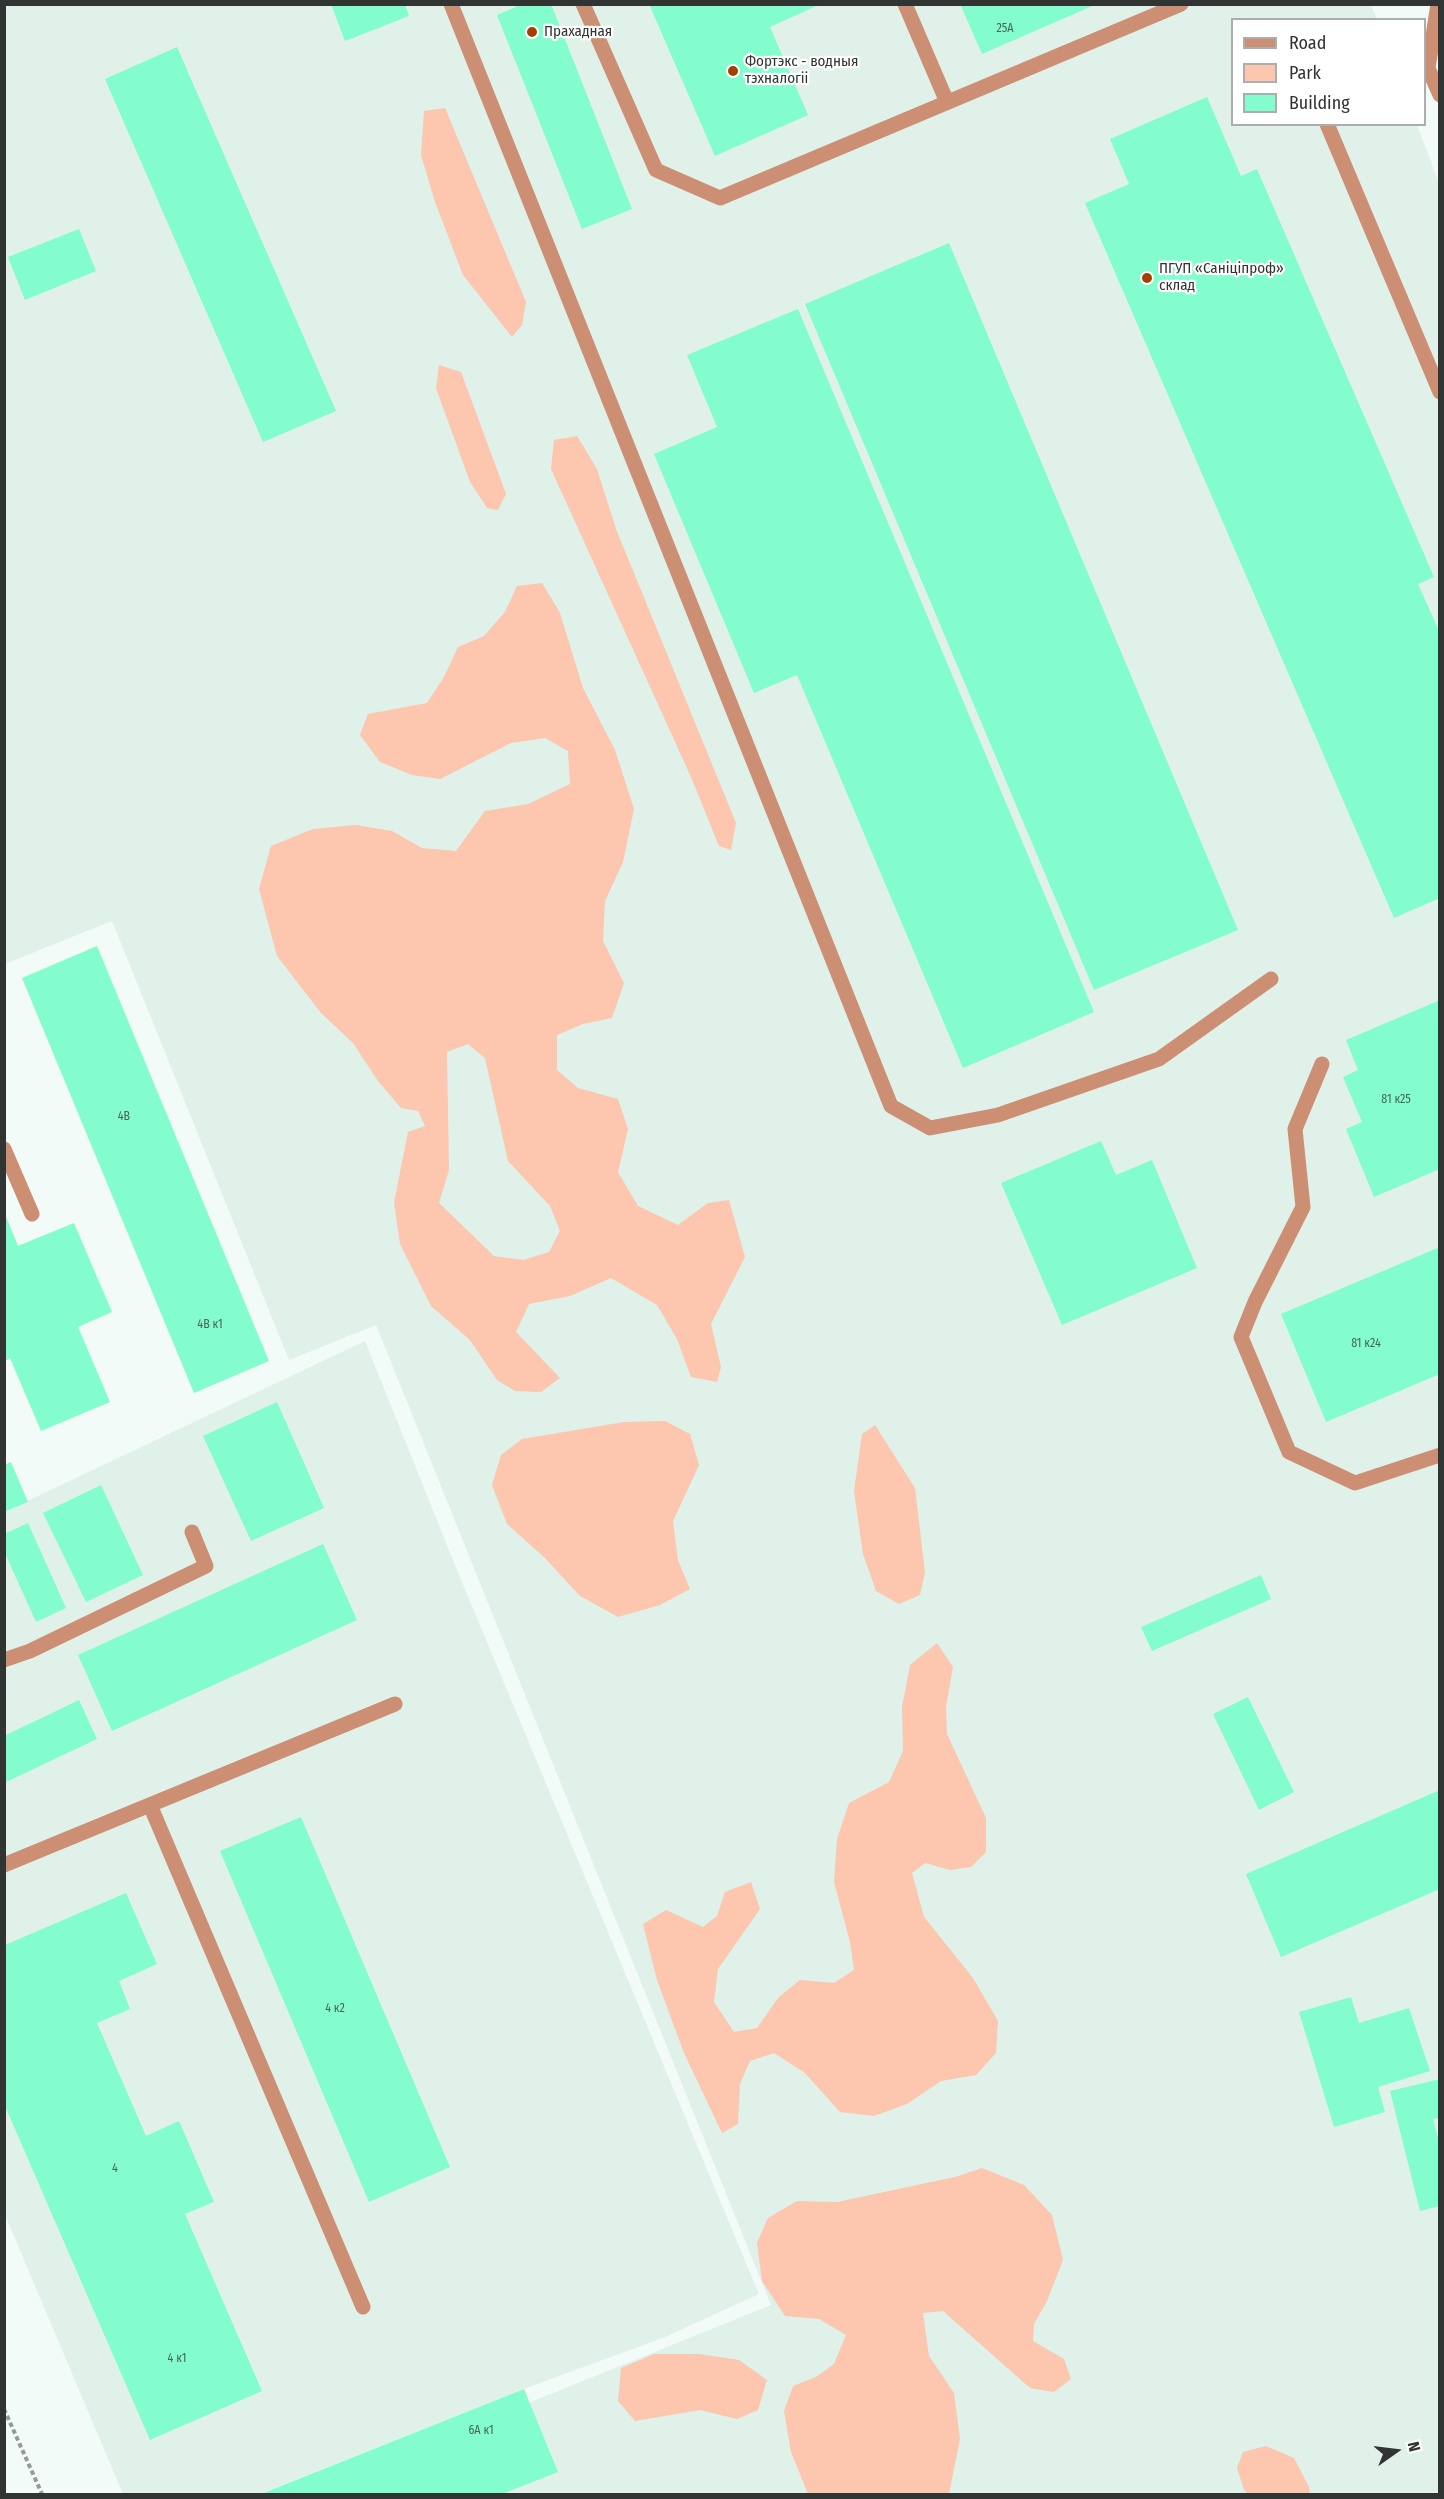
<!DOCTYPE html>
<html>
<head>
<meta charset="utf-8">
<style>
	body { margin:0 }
	#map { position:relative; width:1444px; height:2499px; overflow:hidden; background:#f2fbf7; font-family:"Fira Sans Condensed",sans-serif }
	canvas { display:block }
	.frame { position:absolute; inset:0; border:6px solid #303432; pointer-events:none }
	.legend { position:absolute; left:1231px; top:18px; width:195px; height:108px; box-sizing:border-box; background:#fff; border:2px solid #acaead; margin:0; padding:8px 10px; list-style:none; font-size:18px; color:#303432 }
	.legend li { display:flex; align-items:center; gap:12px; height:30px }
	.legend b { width:30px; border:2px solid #acaead }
	.north { position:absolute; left:1366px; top:2421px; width:60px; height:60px; -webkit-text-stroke:4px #fff; paint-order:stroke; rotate:76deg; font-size:16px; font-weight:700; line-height:24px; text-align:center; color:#303432 }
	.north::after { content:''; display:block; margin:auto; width:21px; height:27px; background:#303432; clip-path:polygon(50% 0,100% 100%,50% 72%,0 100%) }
</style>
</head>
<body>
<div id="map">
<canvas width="1444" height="2499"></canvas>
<div class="frame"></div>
<ul class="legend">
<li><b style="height:8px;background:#cc8f74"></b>Road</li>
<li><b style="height:16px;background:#fcc6af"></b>Park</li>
<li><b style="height:16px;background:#83fcce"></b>Building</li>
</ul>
<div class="north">N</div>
</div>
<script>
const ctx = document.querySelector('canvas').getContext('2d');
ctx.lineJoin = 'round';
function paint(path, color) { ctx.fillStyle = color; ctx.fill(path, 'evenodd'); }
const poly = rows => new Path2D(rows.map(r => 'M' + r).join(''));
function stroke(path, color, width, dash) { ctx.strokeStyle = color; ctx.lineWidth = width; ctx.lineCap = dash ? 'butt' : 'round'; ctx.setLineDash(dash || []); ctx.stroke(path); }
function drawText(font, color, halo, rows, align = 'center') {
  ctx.font = font + ' "Fira Sans Condensed",sans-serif'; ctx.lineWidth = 4.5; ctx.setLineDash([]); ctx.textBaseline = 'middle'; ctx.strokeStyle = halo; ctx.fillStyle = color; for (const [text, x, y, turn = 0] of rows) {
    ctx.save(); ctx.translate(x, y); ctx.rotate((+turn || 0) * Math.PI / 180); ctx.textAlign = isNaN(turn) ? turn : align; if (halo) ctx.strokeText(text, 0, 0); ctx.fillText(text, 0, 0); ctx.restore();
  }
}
paint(poly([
	[5,5,1371,5,1377,19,1232,20,1232,124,1417,125,1439,183,1439,2494,303,2494,771,2305,376,1325,289,1360,112,921,5,964],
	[365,1341,459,1575,759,2294,665,2337,524,2389,260,2494,123,2494,5,2215,4,1512]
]), '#e0f1e9');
paint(poly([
	[445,108,526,302,522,325,512,337,463,275,435,202,421,155,424,111],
	[439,365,461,372,506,494,498,510,487,508,470,482,436,388],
	[577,436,597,469,616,529,736,823,731,850,719,846,691,777,551,469,554,440],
	[542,583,560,613,583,688,615,750,634,809,623,862,605,901,603,941,624,983,612,1018,583,1024,557,1035,557,1070,578,1088,618,1099,628,1129,618,1172,638,1206,678,1225,708,1203,729,1200,745,1257,711,1324,721,1367,717,1382,691,1377,677,1339,657,1305,611,1278,570,1296,529,1304,516,1332,560,1378,541,1392,515,1391,497,1380,470,1340,431,1306,400,1244,394,1203,408,1132,425,1126,418,1111,401,1108,378,1081,353,1043,321,1013,277,956,259,889,271,846,313,829,356,825,392,831,422,848,456,851,485,811,528,804,570,784,568,751,545,738,511,743,440,779,412,775,380,762,360,735,368,714,427,703,444,677,458,647,484,636,505,612,517,586],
	[468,1044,485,1058,508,1161,550,1206,560,1231,549,1252,523,1260,494,1256,439,1203,449,1170,447,1052],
	[665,1421,690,1434,699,1465,673,1521,678,1560,690,1589,660,1605,618,1617,580,1596,545,1558,507,1524,492,1485,501,1455,522,1439,624,1422],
	[875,1425,915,1488,925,1572,920,1595,899,1604,876,1591,863,1554,854,1491,862,1434],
	[937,1643,953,1667,946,1707,947,1734,986,1818,986,1852,971,1867,950,1870,925,1863,912,1873,924,1917,973,1978,998,2021,996,2053,976,2075,941,2081,907,2104,874,2116,840,2112,805,2073,774,2053,750,2061,740,2084,738,2124,722,2133,684,2053,657,1980,643,1924,666,1910,703,1927,717,1916,725,1892,751,1882,760,1909,718,1969,714,2002,734,2032,757,2028,778,1998,800,1980,834,1983,854,1970,850,1942,834,1882,837,1839,849,1803,889,1782,903,1751,902,1707,910,1665],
	[982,2168,1024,2185,1052,2215,1063,2260,1047,2301,1034,2324,1033,2341,1064,2359,1071,2379,1054,2392,1030,2388,943,2311,923,2313,929,2356,954,2393,960,2439,949,2494,808,2494,791,2452,784,2411,793,2386,816,2377,834,2364,846,2335,819,2319,785,2316,762,2281,757,2243,768,2218,797,2201,837,2202,955,2177],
	[654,2354,699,2354,739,2360,767,2380,758,2410,737,2419,700,2410,635,2421,618,2401,621,2368],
	[1266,2446,1294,2458,1309,2487,1310,2494,1248,2494,1244,2490,1237,2468,1243,2452]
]), '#fcc6af');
paint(poly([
	[331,4,405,4,409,16,345,41],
	[515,4,551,4,632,209,582,229,497,15,516,7],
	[649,4,821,4,770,27,808,115,715,156],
	[960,4,1097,4,982,54],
	[177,47,336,411,263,442,105,79],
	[1207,97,1241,176,1257,169,1434,577,1418,584,1440,633,1440,898,1394,918,1085,203,1129,184,1110,139],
	[79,229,96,271,25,300,8,257],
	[949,243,1238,930,1094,990,805,304],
	[798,309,1094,1012,963,1068,797,675,754,693,654,454,717,427,687,355],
	[97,946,269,1361,194,1393,22,978],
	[1440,1000,1440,1169,1374,1197,1346,1129,1362,1122,1343,1077,1358,1070,1346,1040],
	[1101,1141,1116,1175,1152,1160,1197,1268,1062,1325,1001,1183],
	[5,1214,18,1246,74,1223,112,1312,78,1327,110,1402,41,1431,10,1358,5,1361],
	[1440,1247,1440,1374,1326,1422,1281,1314],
	[277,1402,324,1508,251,1541,203,1436],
	[11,1462,28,1502,4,1512,4,1465],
	[101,1485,143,1575,86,1602,43,1513],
	[28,1523,66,1608,36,1622,4,1551,4,1534],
	[323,1544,357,1620,112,1731,78,1655],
	[1261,1575,1271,1599,1152,1651,1141,1627],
	[1248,1697,1294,1792,1259,1810,1213,1714],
	[79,1700,97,1739,4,1783,4,1736],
	[1440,1790,1440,1889,1281,1957,1246,1874],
	[301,1817,450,2167,369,2202,220,1851],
	[126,1893,157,1964,119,1981,130,2009,97,2023,146,2136,179,2121,214,2202,185,2214,262,2391,150,2440,5,2106,5,1945],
	[1351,1997,1359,2023,1409,2008,1430,2071,1378,2087,1385,2112,1334,2127,1299,2012],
	[1440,2079,1440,2118,1433,2119,1440,2146,1440,2206,1420,2211,1390,2091],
	[524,2389,558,2472,502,2494,261,2494]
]), '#83fcce');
stroke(poly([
	[4,2409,42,2494]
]), '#949a97', 4, [4.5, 3]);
stroke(poly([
	[451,4,891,1106,930,1128,998,1115,1159,1059,1271,979],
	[583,4,656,170,720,198,1181,4],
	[905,4,947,102],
	[1438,4,1428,68,1440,95],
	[1327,124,1440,392],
	[1322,1064,1295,1129,1303,1207,1255,1302,1241,1337,1289,1452,1355,1483,1440,1455],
	[4,1149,32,1214],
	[4,1660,30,1651,206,1566,192,1532],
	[150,1805,363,2307],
	[4,1865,395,1704]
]), '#cc8f74', 15);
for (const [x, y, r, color] of [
	[532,32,6,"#a44102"],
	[733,71,6,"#a44102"],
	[1147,278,6,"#a44102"]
]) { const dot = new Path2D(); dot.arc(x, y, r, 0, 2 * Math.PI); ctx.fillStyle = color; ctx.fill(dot); stroke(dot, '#fff', 2); }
drawText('12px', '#456659', null, [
	["25А",1005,29],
	["81 к25",1396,1100],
	["4В",124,1117],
	["4В к1",210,1325],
	["81 к24",1366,1344],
	["4 к2",335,2009],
	["4",115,2169],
	["4 к1",177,2359],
	["6А к1",481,2431]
]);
drawText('15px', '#303432', '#fff', [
	["Прахадная",544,32],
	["Фортэкс - водныя",745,62],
	["тэхналогіі",745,79],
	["ПГУП «Саніціпроф»",1159,269],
	["склад",1159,286]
], 'left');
</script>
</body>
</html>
